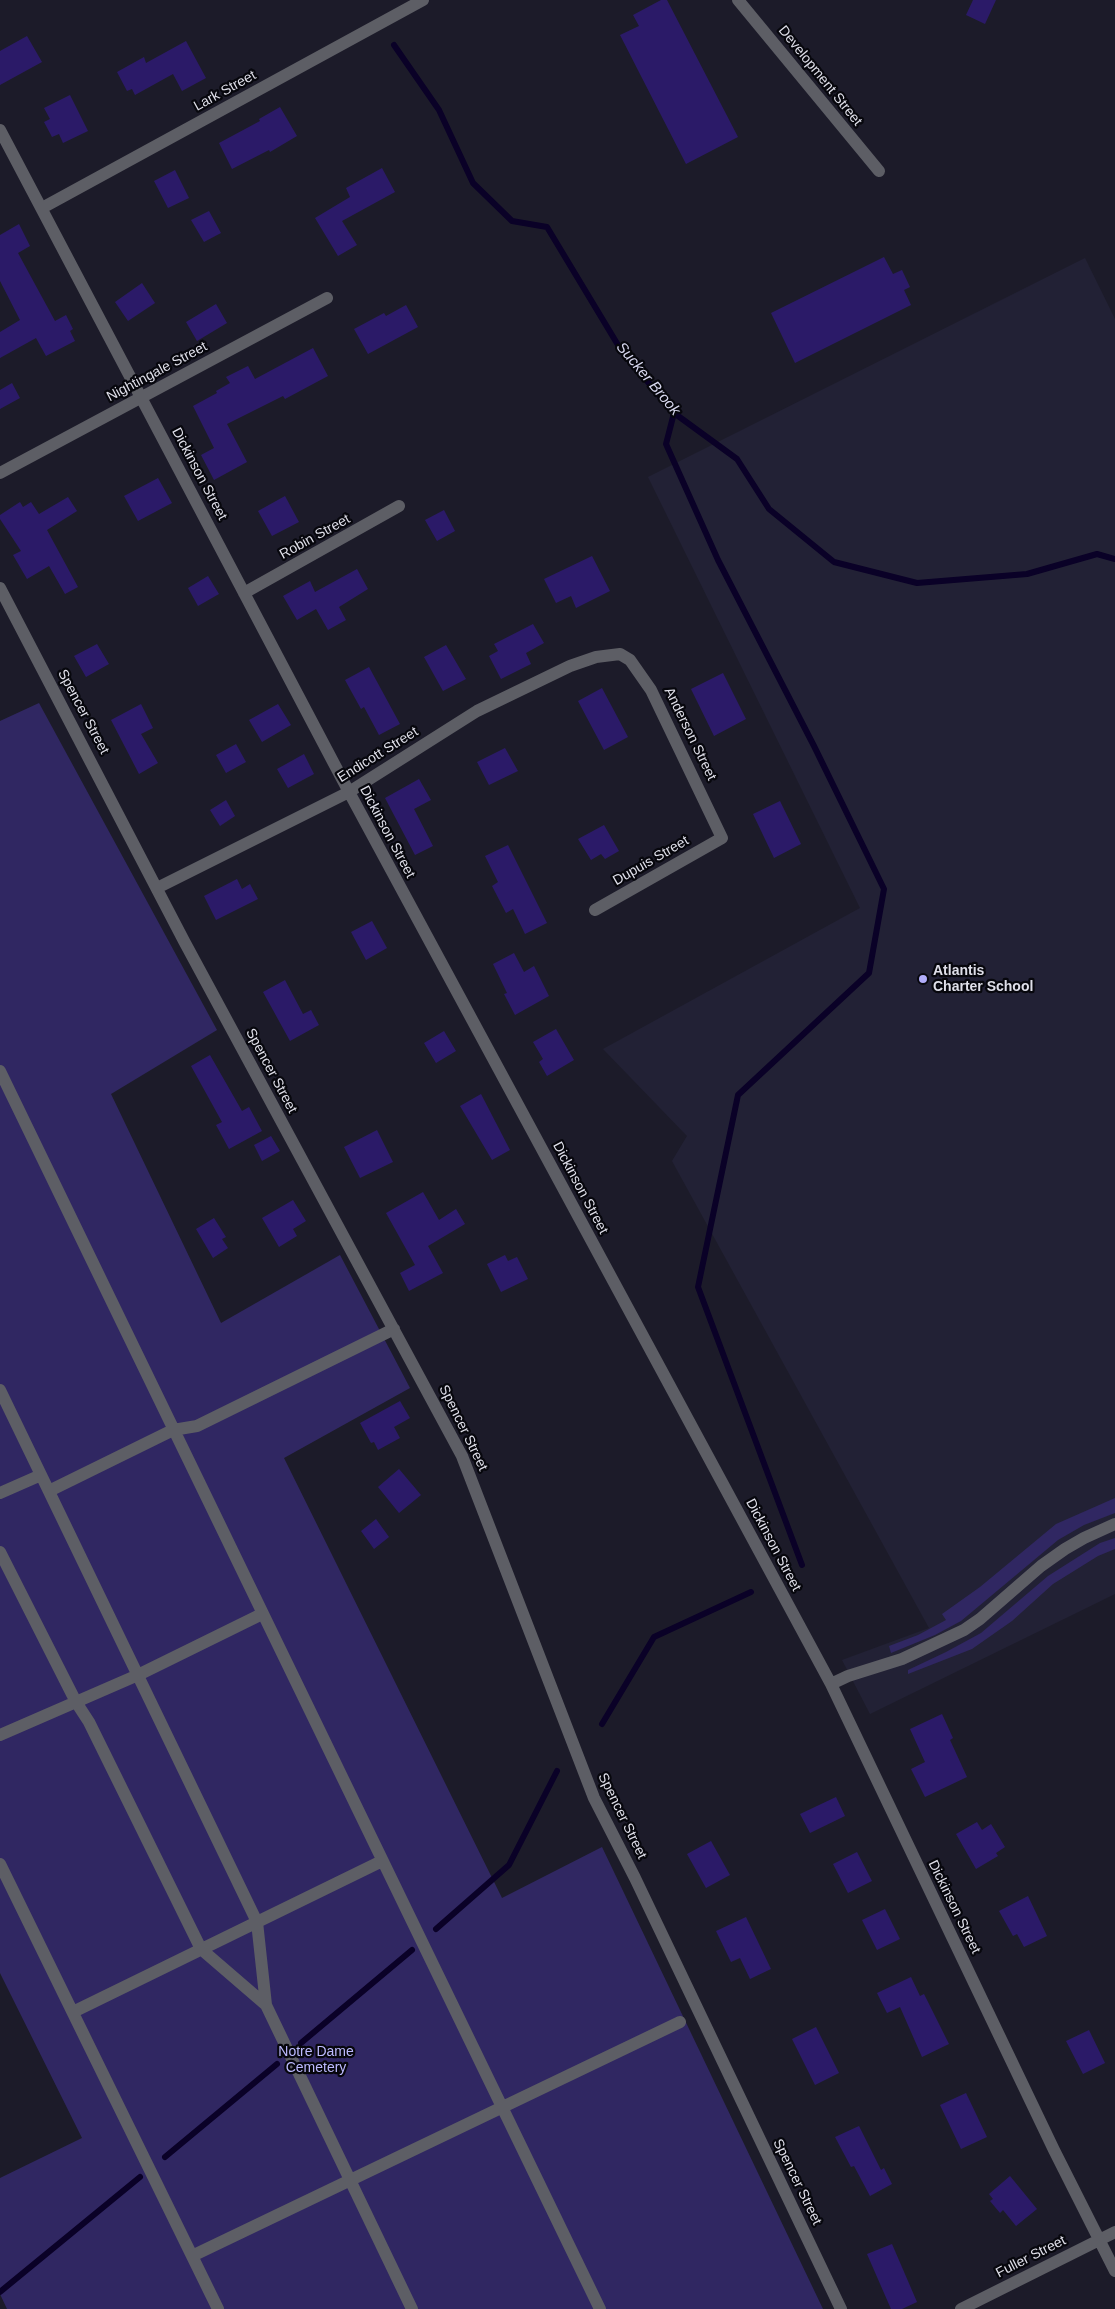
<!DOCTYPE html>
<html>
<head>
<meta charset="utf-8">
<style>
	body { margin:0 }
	canvas { display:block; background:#1c1b29 }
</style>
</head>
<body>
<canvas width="1115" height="2309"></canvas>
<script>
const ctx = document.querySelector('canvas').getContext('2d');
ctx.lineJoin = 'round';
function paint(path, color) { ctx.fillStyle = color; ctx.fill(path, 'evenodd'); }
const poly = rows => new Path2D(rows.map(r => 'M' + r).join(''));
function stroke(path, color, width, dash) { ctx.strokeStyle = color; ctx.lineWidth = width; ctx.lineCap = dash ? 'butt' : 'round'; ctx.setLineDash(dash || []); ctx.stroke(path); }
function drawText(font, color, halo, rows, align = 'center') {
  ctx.font = font + ' Arial,sans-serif'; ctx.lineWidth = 4.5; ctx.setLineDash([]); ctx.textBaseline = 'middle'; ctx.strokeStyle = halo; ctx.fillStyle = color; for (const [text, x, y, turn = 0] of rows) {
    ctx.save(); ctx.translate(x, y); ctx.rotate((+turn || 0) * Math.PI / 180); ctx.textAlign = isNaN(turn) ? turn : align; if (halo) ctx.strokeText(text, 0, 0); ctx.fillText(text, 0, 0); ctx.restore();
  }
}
paint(poly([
	[1085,258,1115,319,1115,1594,870,1714,842,1660,929,1628,672,1161,687,1136,603,1049,860,908,648,477]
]), '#222135');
paint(poly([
	[39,703,217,1030,111,1094,221,1323,340,1255,410,1388,284,1458,502,1898,602,1847,823,2309,7,2309,0,2294,0,2178,82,2138,0,1973,0,721],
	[1115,1498,1115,1513,1084,1525,1058,1540,961,1621,935,1635,891,1653,889,1646,918,1635,946,1620,942,1614,980,1587,1056,1524],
	[1115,1538,1115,1549,1098,1556,1053,1584,1012,1621,972,1649,908,1674,908,1670,946,1652,981,1633,1048,1576,1100,1543]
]), '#302762');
stroke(poly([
	[394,45,439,110,473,183,512,221,547,227,621,350,674,413,737,459,769,509,834,562,917,583,1027,574,1097,554,1115,559],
	[674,413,666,444,718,560,814,746,884,889,869,973,738,1095,698,1287,802,1565],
	[602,1724,654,1637,751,1592],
	[436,1929,509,1865,557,1771],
	[301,2043,412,1950],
	[165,2157,277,2064],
	[0,2292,140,2177]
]), '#0a0127', 6);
paint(poly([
	[661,0,667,0,738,137,686,164,620,35,639,26,633,15],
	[973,0,996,0,985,24,966,15],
	[27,36,42,62,0,85,0,51],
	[186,41,206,78,182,91,173,74,135,95,132,89,127,91,117,72,144,57,146,63],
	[70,95,88,131,63,143,59,134,52,137,44,122,50,119,44,108],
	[280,107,297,136,270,152,269,150,232,169,219,143,260,121,259,119],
	[382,168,395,192,342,221,357,245,338,256,315,218,350,197,346,188],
	[175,170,189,198,168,208,154,181],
	[209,211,221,233,204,242,191,220],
	[19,224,30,246,18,253,55,321,66,315,73,329,70,331,75,341,46,356,36,338,0,358,0,332,20,320,0,281,0,235],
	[884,257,893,274,902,270,910,287,904,290,911,305,795,363,771,313],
	[142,283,155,303,128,321,115,302],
	[216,304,227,323,197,341,186,322],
	[406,305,418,327,368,354,354,329,384,313,386,316],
	[313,348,328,376,285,399,283,396,227,424,247,462,214,480,201,455,214,448,193,406,217,393,216,391,230,383,226,377,248,366,255,379],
	[12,383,20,398,0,409,0,390],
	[158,478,172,503,138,521,124,496],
	[285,496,299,522,272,536,258,511],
	[68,497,77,511,47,530,78,587,65,594,49,566,27,579,13,555,21,551,0,519,0,515,20,502,23,507,31,502,39,514],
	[444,510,455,531,437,541,425,520],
	[592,556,610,591,576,608,571,596,556,603,544,579],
	[357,569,368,589,339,607,346,620,328,630,316,609,297,620,283,596,310,581,315,592],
	[208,576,219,594,198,606,188,588],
	[533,624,544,643,526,653,531,664,501,679,489,656,498,651,494,644],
	[97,644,109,664,86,677,74,656],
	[446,645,466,679,443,691,424,657],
	[369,667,400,724,379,735,364,707,361,709,345,680],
	[723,673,746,719,714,736,691,689],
	[602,688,628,737,604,750,578,701],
	[141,704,153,728,141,734,158,763,139,774,111,720],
	[278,704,291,725,262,742,249,720],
	[236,744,246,762,226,773,216,755],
	[505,748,518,771,489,785,477,762],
	[304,754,314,774,288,788,277,769],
	[419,779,431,800,414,809,433,846,415,855,385,798],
	[226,800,235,816,220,826,210,810],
	[780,801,801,844,774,858,753,814],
	[604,825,619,851,605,859,601,854,591,860,578,839],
	[508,845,547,923,525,934,513,909,506,913,492,886,498,882,485,856],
	[237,879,242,889,250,884,258,899,216,920,204,896],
	[372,921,387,948,366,960,351,932],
	[514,953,524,972,534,966,549,996,515,1015,504,994,507,993,493,964],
	[285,980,303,1014,311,1010,319,1025,290,1041,263,992],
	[556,1029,574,1060,547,1076,539,1062,543,1059,533,1042],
	[444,1031,456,1051,436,1063,424,1043],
	[210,1055,242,1111,249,1107,262,1131,229,1149,216,1125,222,1122,191,1066],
	[481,1094,510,1150,492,1160,460,1106],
	[377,1130,393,1162,360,1178,344,1147],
	[271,1136,280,1151,262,1161,254,1145],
	[423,1192,439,1220,456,1209,465,1224,428,1246,443,1273,409,1291,400,1273,415,1265,386,1213],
	[293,1200,306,1221,293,1229,297,1236,279,1247,262,1218],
	[214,1218,226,1237,222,1239,228,1248,213,1258,196,1229],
	[505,1255,508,1261,517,1257,528,1279,501,1292,487,1264],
	[400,1401,410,1418,394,1427,400,1438,378,1450,374,1442,371,1443,360,1423],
	[399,1469,421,1495,399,1513,378,1487],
	[376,1519,389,1537,374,1549,361,1531],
	[942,1714,953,1738,950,1740,967,1777,925,1797,911,1769,925,1762,910,1729],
	[836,1797,845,1816,810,1833,800,1814],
	[977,1822,982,1830,991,1824,1005,1847,996,1853,998,1856,976,1869,956,1834],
	[711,1841,730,1875,706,1888,687,1854],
	[857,1852,872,1881,848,1893,833,1864],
	[1028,1896,1047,1936,1024,1947,1017,1934,1013,1936,999,1911],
	[885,1909,900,1939,877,1950,862,1920],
	[746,1917,771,1969,750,1979,740,1958,731,1962,716,1931],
	[911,1977,920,1996,924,1994,949,2044,922,2057,900,2007,887,2013,877,1993],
	[816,2027,839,2073,815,2085,792,2039],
	[1089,2030,1105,2063,1083,2074,1066,2041],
	[966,2093,987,2137,961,2149,940,2105],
	[859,2126,881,2170,884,2168,892,2184,870,2196,854,2166,851,2167,835,2137],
	[1010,2176,1037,2209,1016,2226,1003,2210,1000,2213,990,2201,993,2199,989,2194],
	[892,2244,917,2302,902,2309,891,2309,867,2254]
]), '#2b1a68');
stroke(poly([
	[738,0,879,171],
	[0,130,349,792,831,1684,1054,2150,1115,2271],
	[42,208,423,0],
	[0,473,327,298],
	[0,588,184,941,462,1456,594,1798,635,1878,841,2309],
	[244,593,399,506],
	[157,888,349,792,477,711,570,666,596,657,620,654,630,660,651,690,722,838,595,910],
	[0,1071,600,2309],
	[0,1390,257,1922,266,2005,412,2309],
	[49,1491,173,1430,197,1426,394,1329],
	[0,1493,41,1475],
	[0,1552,76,1702,89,1722,201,1949,266,2005],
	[831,1684,848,1676,902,1659,964,1630,980,1619,1041,1566,1065,1549,1084,1538,1115,1524],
	[0,1735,138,1675,262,1614],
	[0,1864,218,2309],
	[73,2012,382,1861],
	[192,2256,680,2022],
	[961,2309,1115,2232]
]), '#5d5e65', 12);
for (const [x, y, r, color] of [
	[923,979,5,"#b1adfa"]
]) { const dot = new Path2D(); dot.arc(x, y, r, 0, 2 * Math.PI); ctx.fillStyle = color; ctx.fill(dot); stroke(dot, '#07070d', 2); }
drawText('14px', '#dfdfe9', '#07070d', [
	["Development Street",820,76,51],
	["Lark Street",225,91,-29],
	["Nightingale Street",157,372,-28],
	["Dickinson Street",199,474,62],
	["Robin Street",315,537,-29],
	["Spencer Street",83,712,62],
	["Anderson Street",690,734,64],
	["Endicott Street",378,755,-32],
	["Dickinson Street",387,832,62],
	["Dupuis Street",651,861,-30],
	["Spencer Street",271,1071,62],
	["Dickinson Street",580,1188,62],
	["Spencer Street",463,1428,64],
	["Dickinson Street",773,1545,62],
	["Spencer Street",622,1816,64],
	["Dickinson Street",954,1907,64],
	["Spencer Street",797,2182,64],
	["Fuller Street",1031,2257,-27]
]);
drawText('bold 14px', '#dfdfe9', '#07070d', [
	["Atlantis",933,971],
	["Charter School",933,987]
], 'left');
drawText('14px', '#bdbafe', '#07070d', [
	["Notre Dame",316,2052],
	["Cemetery",316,2068]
]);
drawText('italic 15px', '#d8d8ef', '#07070d', [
	["Sucker Brook",648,379,50]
]);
</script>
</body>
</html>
